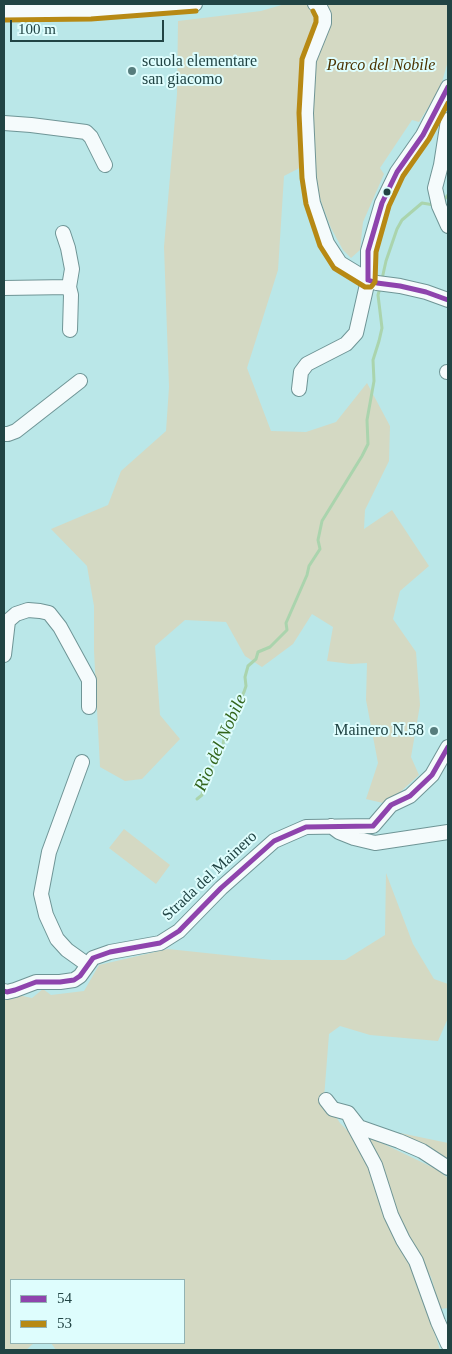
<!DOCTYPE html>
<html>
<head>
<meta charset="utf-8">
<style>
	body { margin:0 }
	#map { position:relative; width:452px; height:1354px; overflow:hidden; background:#bae7e8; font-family:Georgia,serif }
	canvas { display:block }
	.frame { position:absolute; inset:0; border:5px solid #214444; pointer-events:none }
	.legend { position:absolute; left:10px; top:1279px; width:175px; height:65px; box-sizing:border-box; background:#defdfd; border:1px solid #92b3b3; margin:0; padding:6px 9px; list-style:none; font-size:15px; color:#214444 }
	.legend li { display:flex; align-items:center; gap:10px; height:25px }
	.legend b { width:25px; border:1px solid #92b3b3 }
	.scale { position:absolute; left:10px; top:20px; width:154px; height:22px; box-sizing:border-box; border:2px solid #214444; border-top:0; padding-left:6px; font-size:15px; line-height:18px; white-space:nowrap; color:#214444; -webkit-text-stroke:4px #defdfd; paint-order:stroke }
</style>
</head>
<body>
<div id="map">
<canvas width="452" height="1354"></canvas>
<div class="frame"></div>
<ul class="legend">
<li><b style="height:6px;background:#8e44ad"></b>54</li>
<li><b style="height:6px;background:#b78914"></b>53</li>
</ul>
<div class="scale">100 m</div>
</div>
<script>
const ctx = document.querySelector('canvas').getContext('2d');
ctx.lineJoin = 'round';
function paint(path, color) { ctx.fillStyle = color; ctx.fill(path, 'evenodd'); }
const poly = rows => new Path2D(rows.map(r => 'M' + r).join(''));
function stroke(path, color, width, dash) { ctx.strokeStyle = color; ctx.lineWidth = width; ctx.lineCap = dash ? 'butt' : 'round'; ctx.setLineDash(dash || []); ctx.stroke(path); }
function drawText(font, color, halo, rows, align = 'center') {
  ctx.font = font + ' Georgia,serif'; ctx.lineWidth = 4; ctx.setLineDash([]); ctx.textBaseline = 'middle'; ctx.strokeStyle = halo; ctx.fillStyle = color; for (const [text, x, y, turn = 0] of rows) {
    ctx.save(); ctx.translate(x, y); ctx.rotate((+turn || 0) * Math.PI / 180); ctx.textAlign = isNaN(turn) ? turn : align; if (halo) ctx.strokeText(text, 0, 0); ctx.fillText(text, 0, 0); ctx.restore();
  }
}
paint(poly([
	[285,4,448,4,448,61,440,89,419,122,412,120,380,168,384,174,363,222,360,250,351,258,343,250,331,228,323,207,311,171,311,162,284,176,278,270,247,368,271,431,306,432,336,422,367,383,390,426,389,461,365,510,364,529,392,510,429,566,400,591,393,619,416,652,420,705,411,757,419,775,387,804,366,799,378,763,366,700,367,663,351,664,327,661,333,627,312,614,293,644,262,667,245,656,226,622,185,620,155,646,160,715,180,739,142,779,125,781,100,767,94,651,94,606,87,566,51,529,108,505,121,471,166,431,169,387,164,247,177,94,178,21,261,11],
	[124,829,170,865,156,884,109,848],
	[386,873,413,944,434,979,448,984,448,1018,438,1041,370,1035,340,1026,329,1034,324,1098,340,1123,354,1137,371,1165,412,1262,440,1350,56,1350,51,1343,184,1343,184,1280,11,1280,11,1343,34,1343,26,1350,4,1350,4,992,32,998,43,989,51,995,84,991,99,965,168,949,272,960,345,960,385,935],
	[362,1125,448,1143,448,1164],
	[361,1133,438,1170,448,1178,448,1308,440,1309,431,1277,415,1255]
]), '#d4d9c3');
stroke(poly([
	[442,202,448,195],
	[382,279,386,261,397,229,402,220,422,203,434,205],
	[197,799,202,795,205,777,222,752,225,731,244,692,246,686,245,677,248,666,256,659,258,652,270,647,287,630,286,623,307,575,309,566,320,549,318,540,322,521,362,456,368,444,367,420,374,381,373,360,379,341,382,328,378,295,380,288]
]), '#aad4ad', 3);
const minor = poly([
	[315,4,319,5,324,15,324,23,309,60,306,113,309,178,313,203,327,243,340,263,368,280,377,283,400,286,426,292,448,300],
	[4,12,90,12,195,4],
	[448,120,441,165,435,188,439,206,448,226],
	[4,123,31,125,86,132,91,137,105,165],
	[63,233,68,248,72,269,69,287],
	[4,288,69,287,71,295,70,330],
	[447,372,448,372],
	[299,389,301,372,307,364,346,344,356,333,368,280,368,251,382,203,397,172,423,135,448,87],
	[4,434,8,434,16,431,80,381],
	[4,655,8,621,16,614,28,610,40,611,49,613,60,627,89,680,89,707],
	[82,762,49,852,41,894,46,915,57,939,67,950,88,965],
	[331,826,339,832,354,838,375,843,448,832],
	[4,991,7,992,15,990,36,982,60,982,74,980,80,976,93,958,110,952,160,943,179,931,221,888,274,841,306,827,373,826,391,805,410,796,432,775,448,747],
	[326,1100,333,1109,348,1113,359,1127,399,1141,422,1151,448,1168],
	[348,1113,355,1128,375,1165,391,1215,403,1240,416,1261,438,1322,448,1344]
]);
stroke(minor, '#6f9596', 16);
stroke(minor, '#f5fbfc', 14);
stroke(poly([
	[368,280,368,251,382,203,397,172,423,135,448,87],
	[368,280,377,283,400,286,426,292,448,300],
	[4,991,7,992,15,990,36,982,60,982,74,980,80,976,93,958,110,952,160,943,179,931,221,888,274,841,306,827,373,826,391,805,410,796,432,775,448,747]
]), '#8e44ad', 5);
stroke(poly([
	[313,11,316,17,316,22,302,59,299,113,302,178,306,204,320,246,334,268,365,287,371,287,375,282,376,252,389,206,403,176,429,139,448,103],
	[4,20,91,19,196,11]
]), '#b78914', 5);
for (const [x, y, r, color] of [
	[132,71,5,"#577d7d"],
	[387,192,4.5,"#214444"],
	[434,731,5,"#577d7d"]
]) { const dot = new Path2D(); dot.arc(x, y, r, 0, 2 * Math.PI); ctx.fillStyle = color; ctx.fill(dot); stroke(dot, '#defdfd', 2); }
drawText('16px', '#214444', '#defdfd', [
	["scuola elementare",142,62],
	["san giacomo",142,80],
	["Mainero N.58",424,731,"right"]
], 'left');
drawText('italic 16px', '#4b3200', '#defdfd', [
	["Parco del Nobile",381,66]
]);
drawText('16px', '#214444', '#defdfd', [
	["Strada del Mainero",210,876,-43]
]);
drawText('italic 18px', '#33651c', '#defdfd', [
	["Rio del Nobile",221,743,-66]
]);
</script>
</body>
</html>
